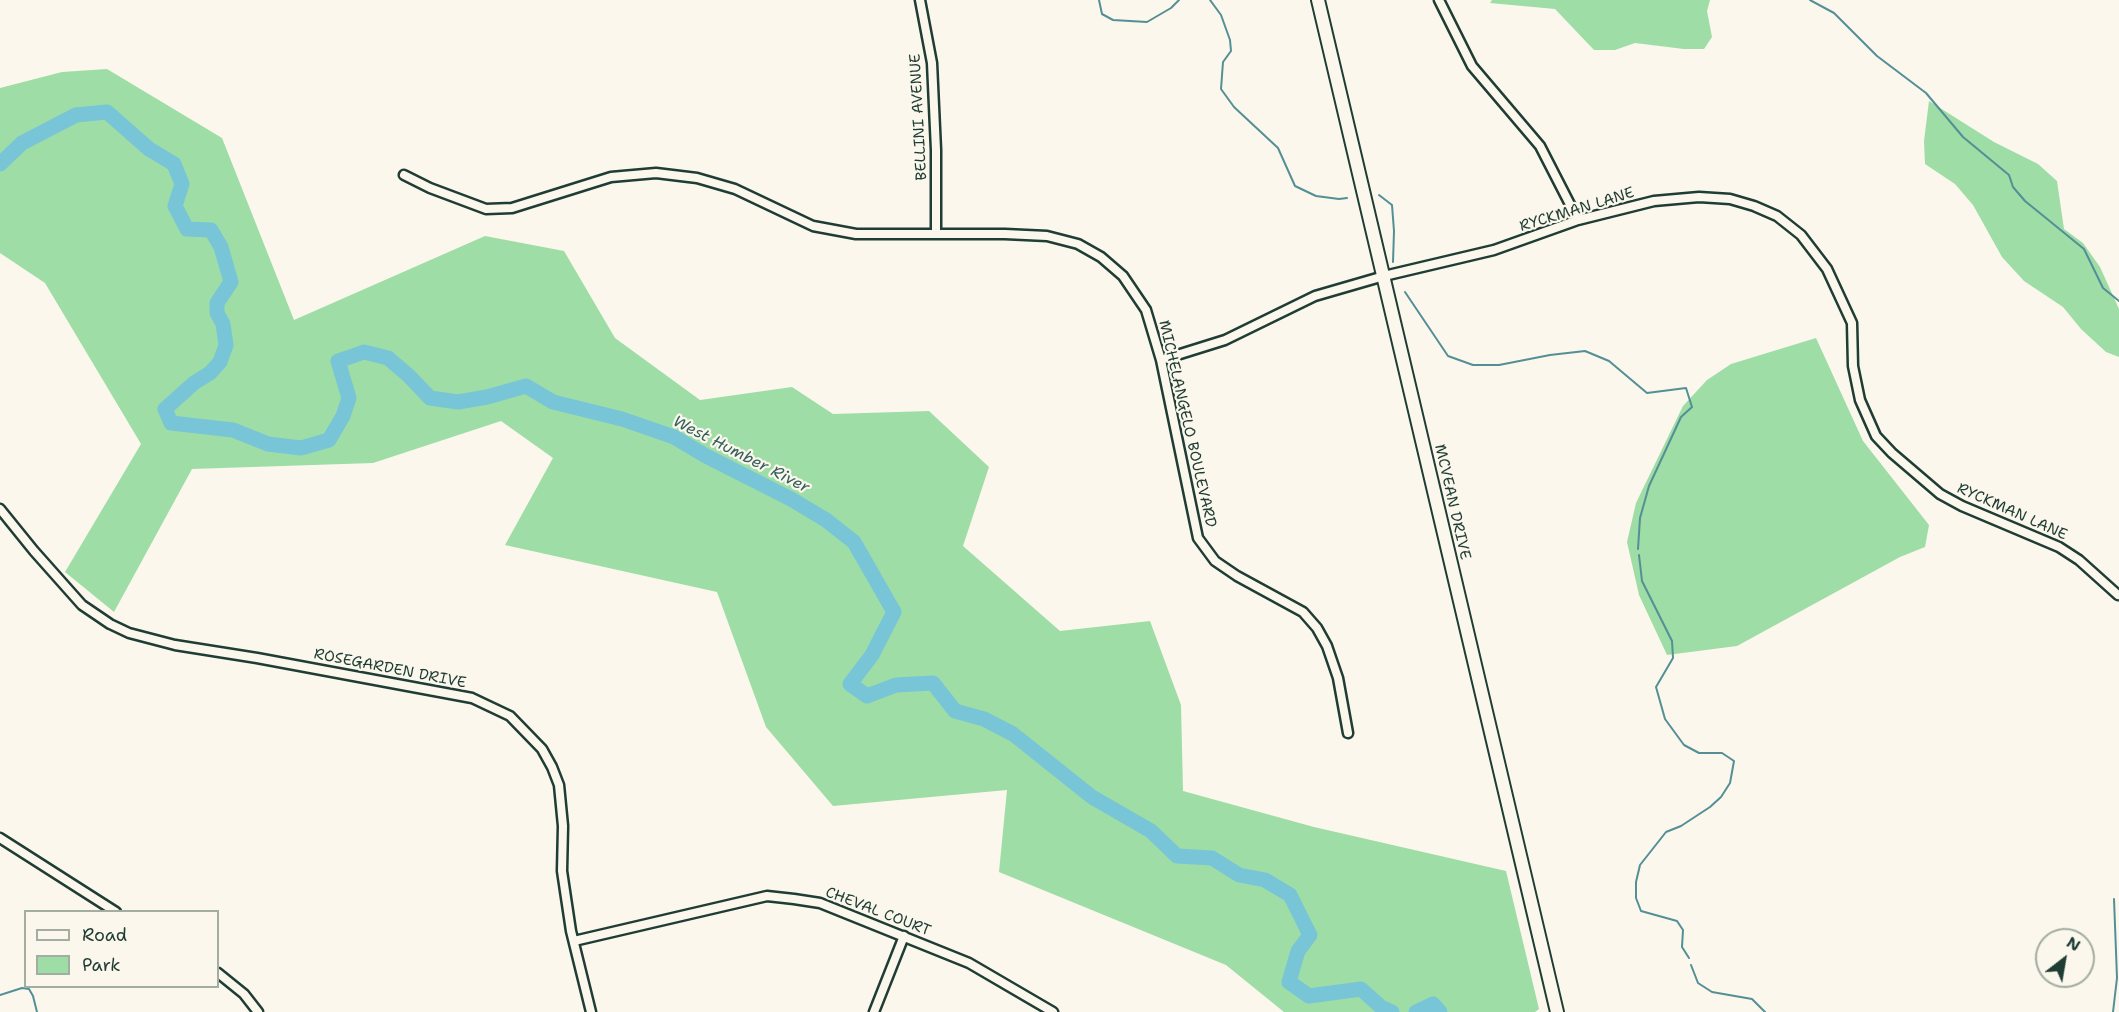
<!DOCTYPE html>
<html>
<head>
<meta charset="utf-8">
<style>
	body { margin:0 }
	#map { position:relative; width:2119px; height:1012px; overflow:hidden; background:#fbf7ec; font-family:"Shantell Sans",sans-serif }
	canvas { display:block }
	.legend { position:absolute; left:24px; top:910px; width:195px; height:78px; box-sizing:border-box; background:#fbf7ec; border:2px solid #a3ada2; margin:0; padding:8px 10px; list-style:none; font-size:18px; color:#1f3d34 }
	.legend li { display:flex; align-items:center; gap:12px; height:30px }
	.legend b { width:30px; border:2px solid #a3ada2 }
	.north { position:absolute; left:2035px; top:928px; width:60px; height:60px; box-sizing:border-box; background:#fbf7ec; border:2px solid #a3ada2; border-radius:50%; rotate:31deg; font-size:16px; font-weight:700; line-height:24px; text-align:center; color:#1f3d34 }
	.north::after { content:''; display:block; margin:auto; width:21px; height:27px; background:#1f3d34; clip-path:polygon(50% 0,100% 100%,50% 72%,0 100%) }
</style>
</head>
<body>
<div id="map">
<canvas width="2119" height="1012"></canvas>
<ul class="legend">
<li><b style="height:8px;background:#fbf7ec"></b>Road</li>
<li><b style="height:16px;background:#9edda6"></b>Park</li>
</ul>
<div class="north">N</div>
</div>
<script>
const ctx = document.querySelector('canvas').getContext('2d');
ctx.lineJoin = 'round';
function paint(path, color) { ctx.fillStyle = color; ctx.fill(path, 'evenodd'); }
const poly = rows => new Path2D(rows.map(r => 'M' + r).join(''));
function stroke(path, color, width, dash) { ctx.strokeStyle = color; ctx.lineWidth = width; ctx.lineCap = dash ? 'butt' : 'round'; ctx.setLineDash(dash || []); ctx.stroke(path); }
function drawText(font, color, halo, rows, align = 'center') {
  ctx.font = font + ' "Shantell Sans",sans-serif'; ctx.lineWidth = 4.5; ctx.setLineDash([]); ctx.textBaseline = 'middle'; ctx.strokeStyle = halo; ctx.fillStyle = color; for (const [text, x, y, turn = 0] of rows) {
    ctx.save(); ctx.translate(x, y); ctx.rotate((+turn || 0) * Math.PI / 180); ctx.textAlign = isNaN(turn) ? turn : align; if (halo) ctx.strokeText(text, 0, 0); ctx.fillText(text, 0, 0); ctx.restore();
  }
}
paint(poly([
	[1492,0,1710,0,1707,11,1712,37,1704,49,1684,49,1635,43,1615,50,1594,50,1555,9,1490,3],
	[107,69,222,138,294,320,485,236,564,251,615,338,700,400,792,387,833,414,929,411,989,467,963,546,1060,631,1150,621,1181,705,1183,791,1314,827,1506,871,1539,1009,1535,1012,1284,1012,1226,965,999,872,1007,790,833,806,766,727,717,592,505,545,553,458,501,421,373,463,192,469,114,612,65,572,141,444,45,283,0,253,0,88,62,72],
	[1929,101,1994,142,2038,164,2057,181,2064,229,2083,243,2100,267,2119,309,2119,357,2106,352,2081,329,2063,307,2024,281,2002,257,1973,205,1955,184,1925,164,1924,141],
	[1816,338,1863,441,1929,525,1925,547,1900,557,1737,646,1667,655,1639,595,1627,542,1636,503,1683,406,1707,380,1731,364]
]), '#9edda6');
stroke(poly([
	[1099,0,1102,14,1113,20,1147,22,1171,8,1179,0],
	[1210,0,1221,15,1230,40,1231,51,1223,62,1221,89,1234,107,1278,148,1295,186,1316,196,1339,199,1347,198],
	[1810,0,1834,13,1877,56,1926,93,1963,137,2009,175,2013,187,2025,201,2084,249,2103,288,2119,301],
	[1379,195,1392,205,1394,231,1393,262],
	[1405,292,1448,356,1473,365,1499,365,1550,355,1585,351,1609,361,1647,393,1686,388,1692,407,1681,417,1649,486,1640,518,1638,549],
	[1639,555,1642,581,1672,641,1673,658,1656,687,1665,719,1684,745,1699,753,1722,753,1734,761,1730,783,1721,797,1710,807,1681,826,1666,832,1640,865,1636,882,1636,898,1641,911,1677,921,1683,930,1682,947,1689,958],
	[1691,965,1698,983,1712,992,1752,999,1765,1012],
	[0,995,22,988,29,989,33,996,37,1012],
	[2113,1012,2117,978,2114,899]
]), '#548f96', 2);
stroke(poly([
	[0,164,22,143,76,115,107,112,149,149,174,164,182,184,175,206,187,229,211,230,221,247,231,282,217,303,217,313,223,324,226,345,220,362,210,373,194,383,165,409,171,423,233,430,268,444,301,448,329,440,343,416,349,398,338,361,364,352,388,358,409,376,430,398,458,402,487,397,526,386,553,402,622,419,674,437,706,456,791,499,826,520,854,542,894,612,872,655,850,684,867,696,896,685,933,683,955,711,984,719,1013,734,1092,797,1151,831,1177,856,1212,858,1239,875,1265,880,1290,895,1310,935,1298,951,1289,982,1309,996,1361,989,1381,1007,1392,1012],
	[1416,1012,1433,1004,1440,1012]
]), '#78c5d7', 15);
const street = poly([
	[920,0,932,63,936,150,936,233],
	[1439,0,1472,66,1540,146,1578,220],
	[404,175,430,188,486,209,512,208,611,177,656,173,697,178,735,189,813,226,856,234,1005,234,1047,236,1078,244,1101,257,1123,276,1146,310,1161,360,1198,538,1215,561,1237,576,1303,612,1317,628,1327,646,1338,678,1348,733],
	[1161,360,1225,340,1315,296,1384,276,1494,250,1578,220,1654,201,1699,197,1730,199,1754,206,1777,216,1801,235,1827,269,1852,323,1853,366,1860,400,1876,436,1892,453,1940,494,1962,506,2059,547,2079,560,2118,595],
	[0,509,34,551,82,605,110,624,129,633,175,645,257,658,472,698,510,716,542,749,552,767,559,785,563,826,562,871,571,931,591,1012],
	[0,838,116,912],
	[574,941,767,896,794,899,820,903,969,963,1053,1012],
	[218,973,244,994,258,1012],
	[874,1012,904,936]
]);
const secondary = poly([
	[1318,0,1557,1012]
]);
stroke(street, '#1f3d34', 13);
stroke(secondary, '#1f3d34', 16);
stroke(street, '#fbf7ec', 8);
stroke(secondary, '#fbf7ec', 12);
drawText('15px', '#1f3d34', '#fbf7ec', [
	["BELLINI AVENUE",919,117,-93],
	["RYCKMAN LANE",1577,210,-17],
	["MICHELANGELO BOULEVARD",1187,424,77],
	["MCVEAN DRIVE",1452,502,77],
	["RYCKMAN LANE",2012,512,24],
	["ROSEGARDEN DRIVE",390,669,11],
	["CHEVAL COURT",878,912,21]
]);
drawText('italic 16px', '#355f5d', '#fbf7ec', [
	["West Humber River",741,455,27]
]);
</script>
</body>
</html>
